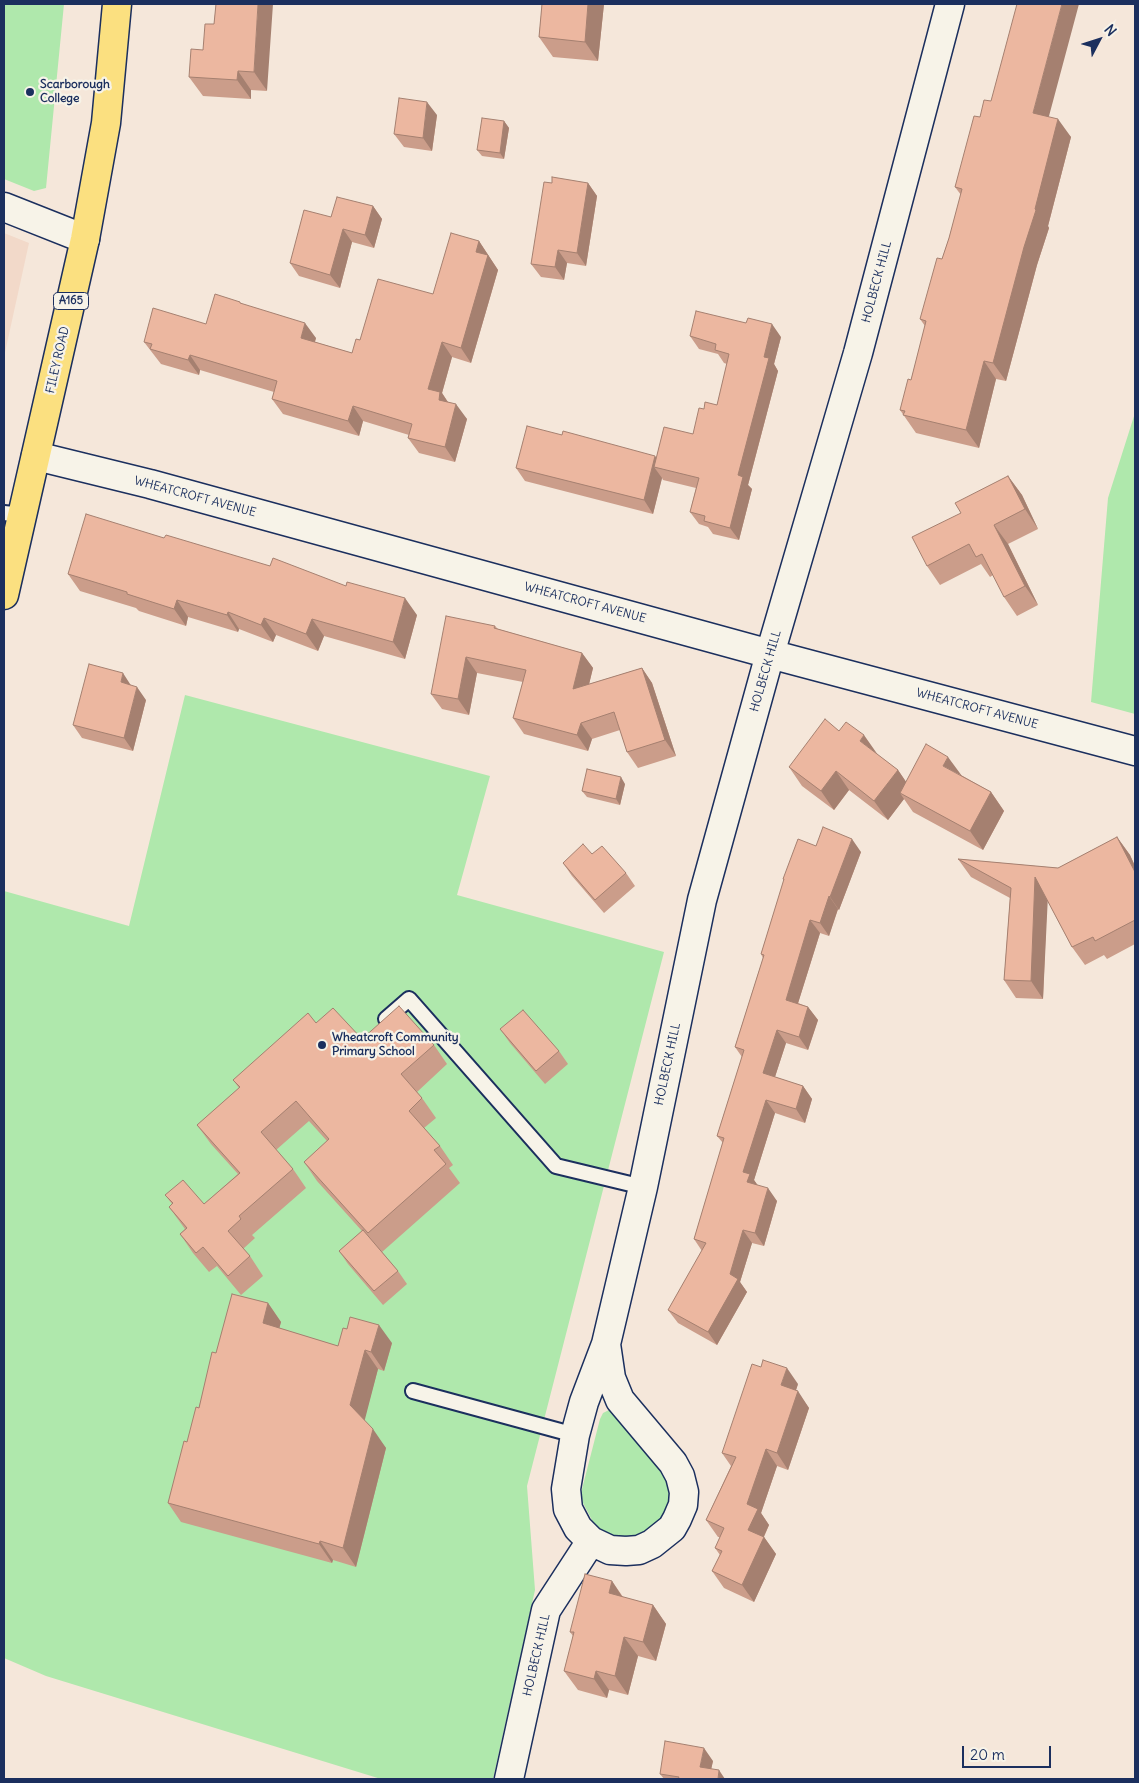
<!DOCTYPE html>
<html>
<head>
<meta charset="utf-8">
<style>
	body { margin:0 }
	#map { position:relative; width:1139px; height:1783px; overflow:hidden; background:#f5e7da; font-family:Delius,sans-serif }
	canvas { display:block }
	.frame { position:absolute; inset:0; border:5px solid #1b2f5e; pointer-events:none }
	.north { position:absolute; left:1074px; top:15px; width:50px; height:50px; -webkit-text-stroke:4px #f7f3e8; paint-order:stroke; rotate:50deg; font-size:14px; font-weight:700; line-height:20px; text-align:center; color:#1b2f5e }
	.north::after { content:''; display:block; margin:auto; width:18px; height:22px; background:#1b2f5e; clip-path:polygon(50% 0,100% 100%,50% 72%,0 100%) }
	.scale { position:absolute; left:962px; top:1746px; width:89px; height:22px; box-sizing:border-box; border:2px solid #1b2f5e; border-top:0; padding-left:6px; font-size:15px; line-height:18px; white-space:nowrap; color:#1b2f5e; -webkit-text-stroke:4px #f7f3e8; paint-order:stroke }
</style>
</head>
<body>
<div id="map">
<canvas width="1139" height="1783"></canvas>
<div class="frame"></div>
<div class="north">N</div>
<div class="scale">20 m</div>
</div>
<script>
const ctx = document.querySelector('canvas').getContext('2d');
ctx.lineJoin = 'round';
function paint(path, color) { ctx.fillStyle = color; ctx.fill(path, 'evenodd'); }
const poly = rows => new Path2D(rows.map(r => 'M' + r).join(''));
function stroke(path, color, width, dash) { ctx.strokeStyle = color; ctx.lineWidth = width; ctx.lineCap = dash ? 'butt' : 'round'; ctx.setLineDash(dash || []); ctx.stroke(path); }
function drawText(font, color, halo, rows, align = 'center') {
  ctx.font = font + ' Delius,sans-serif'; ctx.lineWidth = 4.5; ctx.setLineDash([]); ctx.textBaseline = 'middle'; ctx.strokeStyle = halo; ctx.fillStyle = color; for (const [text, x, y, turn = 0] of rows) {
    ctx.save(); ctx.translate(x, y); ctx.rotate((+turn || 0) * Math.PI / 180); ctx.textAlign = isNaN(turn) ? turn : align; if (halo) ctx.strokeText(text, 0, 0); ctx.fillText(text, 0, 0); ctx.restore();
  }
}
paint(poly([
	[4,233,29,243,4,357]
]), '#f2d9c9');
paint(poly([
	[4,4,64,4,46,188,34,191,4,179],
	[1135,413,1135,714,1091,702,1108,498],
	[185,695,490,776,457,895,664,952,527,1486,535,1590,493,1779,381,1779,46,1676,4,1658,4,891,129,926],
	[609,1410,614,1412,669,1479,672,1503,667,1515,649,1534,619,1540,600,1530,593,1522,583,1503,581,1493,600,1419,603,1413]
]), '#afe8ac');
const service = poly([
	[4,513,22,515],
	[386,1019,409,999,556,1166,643,1187],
	[413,1391,575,1435]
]);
const minor = poly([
	[4,207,85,239],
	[36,456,150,484,770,654,1135,751],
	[606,1344,611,1378,620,1400,673,1463,680,1476,684,1492,683,1505,677,1519,672,1528,652,1544,639,1550,626,1551,610,1550,591,1541,578,1528,568,1509,566,1489,575,1435,584,1402,606,1344,643,1187,702,900,770,654,858,353,950,4],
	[509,1779,546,1610,591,1541]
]);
const trunk = poly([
	[4,595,85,239,106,123,117,4]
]);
stroke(service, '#1b2f5e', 18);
stroke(minor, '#1b2f5e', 31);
stroke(trunk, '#1b2f5e', 31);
stroke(service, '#f7f3e8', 14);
stroke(minor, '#f7f3e8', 28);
stroke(trunk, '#fbe080', 28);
paint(poly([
	[216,4,267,91,251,90,251,99,203,96,189,77,203,50,214,24],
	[539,4,604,4,598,61,553,57,539,37,542,4],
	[437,115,432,151,404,147,394,134],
	[980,117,1049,117,1071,137,1048,226,1049,228,1037,265,1006,381,996,379,979,448,916,433,900,410,911,380,925,326,920,319,942,259,949,238,961,195,955,187],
	[504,121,509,128,504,159,482,156,477,150],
	[552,183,588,183,597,196,586,266,567,263,564,280,541,277,531,264],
	[373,206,382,219,374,248,352,242,340,288,299,276,290,263,331,217],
	[479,241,498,270,471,363,452,357,442,393,448,402,467,419,455,462,419,453,408,438,409,435,363,421,359,436,283,414,272,399,274,392,200,370,199,375,161,364,144,342,206,324,242,304,316,338,315,342,352,353,360,340,433,294],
	[690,336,781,337,774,364,778,371,748,485,752,489,739,540,713,534,708,527,699,524,690,512,696,488,663,480,662,478,653,514,525,481,516,468,656,458,693,434,704,409,717,405,727,364,724,363,718,354,699,349],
	[1008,476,1022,495,1038,529,1008,544,1038,605,1017,616,1004,597,993,575,990,577,981,564,940,585,927,566,961,513],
	[68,574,417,615,405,659,324,636,318,651,276,635,273,642,239,629,238,632,188,617,186,626,139,611,136,608,80,591],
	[495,626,498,629,582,653,593,668,589,684,642,668,652,683,676,756,638,768,627,752,620,730,592,739,588,751,524,734,513,718,523,682,477,673,469,715,442,709,431,694],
	[146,700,133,751,82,738,73,725],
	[839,731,878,755,898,770,906,782,961,775,991,792,1004,811,983,850,913,812,904,799,888,820,849,790,834,810,802,786,789,767],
	[625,784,620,805,587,797,582,791],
	[1117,837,1130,855,1135,866,1135,944,1107,959,1104,955,1085,965,1072,947,1047,900,1043,999,1016,998,1004,980,1010,898,971,877,958,859,1058,868],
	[816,846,861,852,839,910,838,909,829,936,820,933,798,1003,808,1007,818,1020,808,1050,786,1043,775,1077,803,1086,812,1099,805,1123,775,1113,754,1180,758,1186,777,1201,764,1246,752,1243,740,1282,747,1292,717,1345,678,1323,668,1310,702,1251,694,1239,723,1143,717,1136,742,1057,735,1047,763,958,761,954,784,881,783,879],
	[592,854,626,873,635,886,604,913,572,876,563,863],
	[316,1023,362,1039,434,1045,447,1064,417,1092,422,1098,436,1118,424,1128,440,1146,453,1165,449,1168,460,1183,382,1252,398,1271,407,1284,383,1305,348,1264,339,1251,362,1231,317,1181,304,1162,327,1141,309,1121,276,1150,293,1169,306,1188,252,1235,255,1238,243,1249,250,1256,263,1276,241,1295,217,1266,209,1272,193,1253,180,1234,185,1229,169,1207,172,1204,165,1195,204,1204,238,1174,211,1144,197,1125,239,1088,233,1080],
	[500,1029,559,1051,568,1064,545,1084,510,1043],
	[268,1303,281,1322,279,1328,338,1346,392,1343,384,1371,378,1369,364,1420,386,1448,356,1567,333,1560,332,1563,181,1522,168,1503,216,1353],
	[798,1384,796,1390,809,1408,788,1470,777,1466,761,1513,769,1525,764,1537,776,1554,754,1602,724,1588,712,1571,720,1555,715,1548,720,1537,718,1537,706,1520,731,1466,722,1453],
	[612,1581,623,1597,653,1605,666,1624,656,1661,638,1656,628,1695,609,1690,607,1698,578,1690,564,1671,573,1636,570,1632],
	[713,1761,711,1769,725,1779,664,1779,660,1774]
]), '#cb9d8a');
paint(poly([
	[258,4,273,4,267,91,254,72],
	[588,4,604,4,598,61,585,42],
	[1062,4,1079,4,1045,131,1033,113],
	[238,71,251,90,251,99,237,80],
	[427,102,437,115,432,151,423,138],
	[1058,119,1071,137,1048,226,1049,228,1037,265,1006,381,993,363],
	[504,121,509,128,504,159,500,153],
	[588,183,597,196,586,266,577,253],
	[373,206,382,219,374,248,365,235],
	[343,229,352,242,340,288,330,275],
	[479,241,498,270,471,363,461,348,476,252],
	[558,250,567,263,564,280,555,267],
	[305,323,316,338,311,353,301,338],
	[772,324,781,337,774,364,778,371,748,485,752,489,739,540,730,528,738,475,764,357],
	[442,342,452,357,442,393,451,407,449,415,428,389],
	[190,355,200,370,199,375,188,360],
	[984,361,996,379,979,448,966,430],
	[456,404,467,419,455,462,445,447],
	[353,406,363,421,359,436,348,421],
	[655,456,664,469,654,467,662,478,653,514,644,500],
	[1008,476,1022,495,1038,529,1025,509],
	[994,525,1008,544,1038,605,1025,586],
	[405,598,417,615,405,659,393,642],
	[177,600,188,617,186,626,174,609],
	[228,612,239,629,238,632,227,615],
	[264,618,276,635,273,642,261,625],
	[312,619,324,636,318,651,306,634],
	[582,653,593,668,584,705,573,689],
	[466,657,477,673,469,715,458,699],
	[642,668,652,683,676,756,665,740],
	[123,673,132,687,121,682],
	[137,687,146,700,133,751,124,738],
	[581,723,592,739,588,751,577,735],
	[864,735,878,755,860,741],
	[948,757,962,776,943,766],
	[898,770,911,789,900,793,904,799,888,820,874,801],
	[836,771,849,790,834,810,821,791],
	[621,777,625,784,620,805,616,799],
	[991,792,1004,811,983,850,970,831],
	[1117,837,1130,855,1135,866,1135,872],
	[852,839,861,852,839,910,830,897],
	[1035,877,1048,895,1043,999,1031,981],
	[829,896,838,909,829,936,820,923],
	[810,920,820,933,795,1013,786,1000],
	[808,1007,818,1020,808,1050,799,1037],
	[777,1030,786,1043,772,1086,763,1073],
	[803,1086,812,1099,805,1123,796,1109],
	[766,1100,775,1113,754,1180,759,1187,747,1182,743,1172],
	[768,1188,777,1201,764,1246,755,1233],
	[743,1230,752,1243,740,1282,747,1292,717,1345,708,1332,730,1274],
	[268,1303,281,1322,276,1341,263,1323],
	[379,1325,392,1343,384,1371,371,1352],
	[365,1350,378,1369,364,1423,350,1405],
	[787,1368,798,1384,792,1402,781,1385],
	[798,1391,809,1408,788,1470,777,1453],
	[373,1429,386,1448,356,1567,343,1548],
	[766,1449,777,1466,761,1513,769,1525,759,1547,748,1530,747,1504],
	[764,1537,776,1554,754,1602,742,1585],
	[320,1541,333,1560,332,1563,319,1544],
	[612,1581,625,1601,609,1593],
	[653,1605,666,1624,656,1661,643,1642],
	[624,1637,638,1656,628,1695,615,1676],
	[596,1671,609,1690,607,1698,594,1679],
	[704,1748,713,1761,709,1779,700,1767],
	[719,1770,725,1779,718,1779]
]), '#a58070');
const building = poly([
	[216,4,258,4,254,72,238,71,237,80,189,77,191,49,203,50,205,24,214,24,216,4],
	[542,4,588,4,585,42,539,37,542,4],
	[1017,4,1062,4,1033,113,1058,119,1035,209,1036,210,1024,247,993,363,984,361,966,430,903,415,905,411,900,410,908,379,911,380,926,321,920,319,937,258,942,259,949,238,962,189,955,187,974,116,980,117,984,100,991,101,1017,4],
	[399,98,427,102,423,138,394,134,399,98],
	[482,118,504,121,500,153,477,150,482,118],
	[552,177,588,183,577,253,558,250,555,267,531,264,544,182,552,183,552,177],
	[337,197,373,206,365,235,343,229,330,275,290,263,304,210,331,217,337,197],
	[451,233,479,241,476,252,488,255,461,348,442,342,428,389,440,392,439,400,456,404,445,447,408,438,412,424,353,406,348,421,272,399,277,381,190,355,188,360,150,349,152,344,144,342,153,308,206,324,215,294,240,302,240,303,305,323,301,338,352,353,356,339,360,340,378,279,433,294,451,233],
	[696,311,746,323,748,318,772,324,764,357,769,358,738,475,743,477,730,528,704,521,705,516,690,512,699,478,654,467,664,427,693,434,699,408,704,409,705,402,717,405,729,354,715,350,716,344,690,336,696,311],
	[527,426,562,435,563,431,655,456,644,500,516,468,527,426],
	[1008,476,1025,509,994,525,1025,586,1004,597,982,554,976,557,969,544,927,566,912,537,961,513,955,503,1008,476],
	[86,514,164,538,166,535,270,566,273,558,346,586,347,582,405,598,393,642,312,619,306,634,264,618,261,625,228,612,227,615,177,600,174,609,127,594,127,592,68,574,86,514],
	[446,616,495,626,494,628,582,653,573,689,642,668,665,740,627,752,614,712,581,723,577,735,513,718,526,670,466,657,458,699,431,694,446,616],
	[89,664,123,673,121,682,137,687,124,738,73,725,89,664],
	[825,719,839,731,846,722,864,735,860,741,898,770,874,801,836,771,821,791,789,767,825,719],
	[926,744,948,757,943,766,991,792,970,831,900,793,926,744],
	[587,769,621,777,616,799,582,791,587,769],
	[823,827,852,839,830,897,829,896,820,923,810,920,786,1000,808,1007,799,1037,777,1030,763,1073,803,1086,796,1109,766,1100,743,1172,750,1174,747,1182,768,1188,755,1233,743,1230,730,1274,738,1279,708,1332,668,1310,706,1243,694,1239,724,1138,717,1136,744,1050,735,1047,764,955,761,954,784,879,783,879,798,839,816,846,823,827],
	[1117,837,1135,872,1135,920,1095,941,1093,937,1072,947,1035,877,1031,981,1004,980,1011,888,958,859,1058,868,1117,837],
	[583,844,592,854,602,846,626,873,595,900,563,863,583,844],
	[399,1006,434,1045,401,1074,422,1098,409,1111,440,1146,434,1150,446,1164,368,1233,304,1162,329,1139,296,1101,261,1132,293,1169,239,1216,241,1219,228,1231,250,1256,228,1276,203,1247,196,1253,180,1234,187,1228,169,1207,173,1203,165,1195,183,1180,204,1204,240,1173,197,1125,240,1087,233,1080,308,1013,316,1023,333,1008,362,1039,399,1006],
	[523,1010,559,1051,536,1071,500,1029,523,1010],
	[363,1230,398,1271,374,1291,339,1251,363,1230],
	[232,1294,268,1303,263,1323,338,1346,343,1328,347,1329,350,1317,379,1325,371,1352,365,1350,350,1405,373,1429,343,1548,320,1541,319,1544,168,1503,184,1441,187,1442,196,1407,199,1408,212,1352,216,1353,232,1294],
	[763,1360,787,1368,781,1385,798,1391,777,1453,766,1449,747,1504,758,1509,748,1530,764,1537,742,1585,712,1571,722,1551,715,1548,724,1528,706,1520,736,1457,722,1453,752,1364,761,1367,763,1360],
	[585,1574,612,1581,609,1593,653,1605,643,1642,624,1637,615,1676,596,1671,594,1679,564,1671,574,1632,570,1632,585,1574],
	[665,1741,704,1748,700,1767,719,1770,718,1779,678,1779,679,1777,660,1774,665,1741]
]);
paint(building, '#ecb7a0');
stroke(building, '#a58070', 1);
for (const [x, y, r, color] of [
	[30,92,5,"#1b2f5e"],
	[322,1045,5,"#1b2f5e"]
]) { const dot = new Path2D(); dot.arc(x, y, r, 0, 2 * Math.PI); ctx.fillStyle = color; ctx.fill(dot); stroke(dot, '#f7f3e8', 2); }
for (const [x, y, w] of [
	[71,301,35]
]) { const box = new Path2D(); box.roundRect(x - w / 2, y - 8.5, w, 17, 4); ctx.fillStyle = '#f7f3e8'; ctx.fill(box); stroke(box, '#1b2f5e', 1); }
drawText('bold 11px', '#1b2f5e', null, [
	["A165",71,301]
]);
drawText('bold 12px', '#1b2f5e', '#f7f3e8', [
	["Scarborough",40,85],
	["College",40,99],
	["Wheatcroft Community",332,1038],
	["Primary School",332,1052]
], 'left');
drawText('12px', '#1b2f5e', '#f7f3e8', [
	["HOLBECK HILL",877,282,-75],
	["FILEY ROAD",58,360,-77],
	["WHEATCROFT AVENUE",195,497,15],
	["WHEATCROFT AVENUE",585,603,15],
	["HOLBECK HILL",766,671,-74],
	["WHEATCROFT AVENUE",977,709,15],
	["HOLBECK HILL",668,1064,-78],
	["HOLBECK HILL",537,1655,-77]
]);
</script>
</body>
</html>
